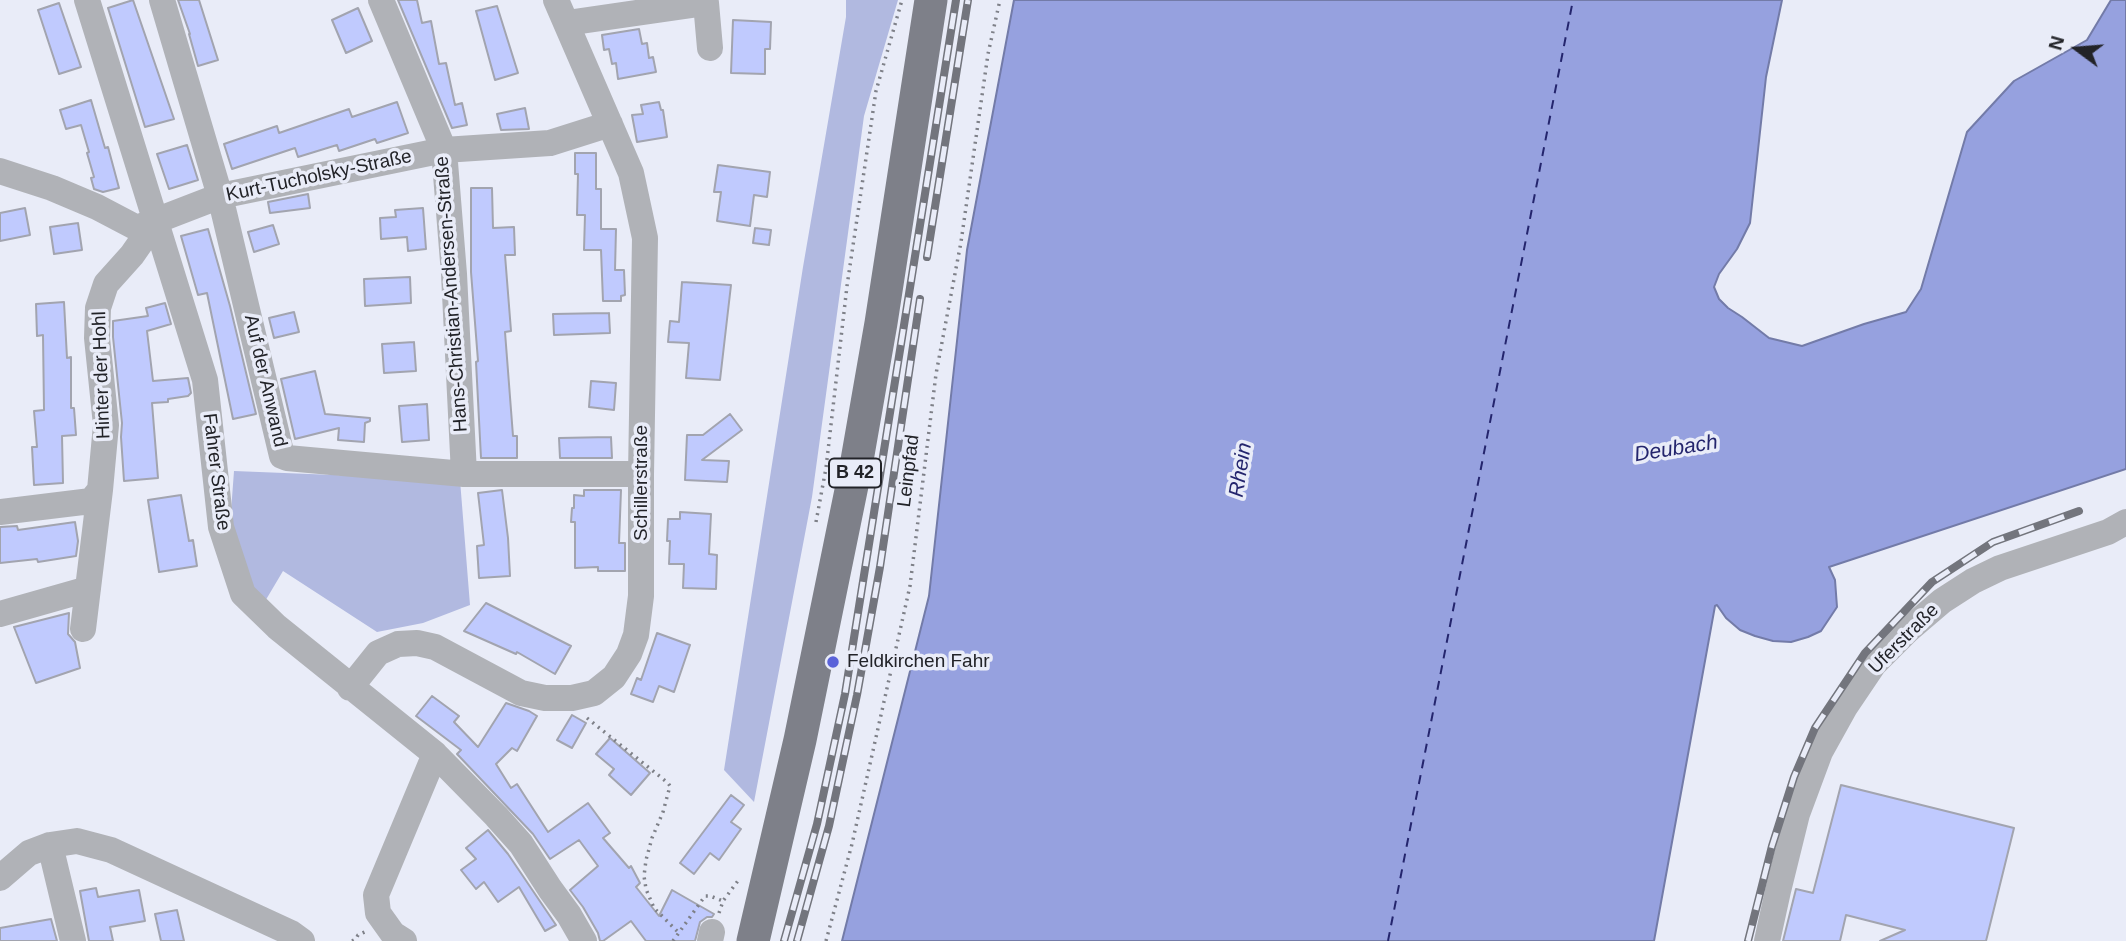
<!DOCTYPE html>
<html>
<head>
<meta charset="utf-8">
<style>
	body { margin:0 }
	#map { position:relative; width:2126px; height:941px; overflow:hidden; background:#e9ecf8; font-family:Helvetica,sans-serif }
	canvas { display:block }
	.north { position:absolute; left:2042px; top:14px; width:70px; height:70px; -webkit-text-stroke:5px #e9ecf8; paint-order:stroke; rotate:286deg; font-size:19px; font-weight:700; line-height:28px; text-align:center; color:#222328 }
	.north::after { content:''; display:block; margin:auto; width:24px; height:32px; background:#222328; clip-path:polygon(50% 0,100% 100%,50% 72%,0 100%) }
</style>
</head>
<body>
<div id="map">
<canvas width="2126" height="941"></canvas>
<div class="north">N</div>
</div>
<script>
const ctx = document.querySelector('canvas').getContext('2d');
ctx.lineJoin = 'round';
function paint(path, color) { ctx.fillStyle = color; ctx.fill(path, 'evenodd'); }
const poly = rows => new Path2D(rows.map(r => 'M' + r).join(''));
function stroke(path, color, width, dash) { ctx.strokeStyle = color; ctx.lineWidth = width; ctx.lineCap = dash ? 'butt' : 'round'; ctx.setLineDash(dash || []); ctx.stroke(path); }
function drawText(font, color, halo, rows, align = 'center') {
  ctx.font = font + ' Helvetica,sans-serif'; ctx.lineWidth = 7; ctx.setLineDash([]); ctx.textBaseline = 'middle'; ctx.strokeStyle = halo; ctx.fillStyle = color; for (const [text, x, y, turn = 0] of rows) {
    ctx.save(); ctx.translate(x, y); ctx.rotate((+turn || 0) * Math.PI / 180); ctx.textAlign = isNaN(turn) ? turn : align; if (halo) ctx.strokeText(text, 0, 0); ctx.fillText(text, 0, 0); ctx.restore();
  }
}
paint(poly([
	[846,0,898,0,864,116,812,497,754,802,724,770,803,267,846,17],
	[234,471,460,480,470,605,423,623,377,632,283,571,264,603,245,576,230,525]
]), '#b1b9e0');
const water = poly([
	[1014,0,1782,0,1766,77,1750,223,1737,249,1719,274,1714,287,1719,299,1728,308,1742,317,1769,338,1802,346,1864,324,1906,312,1921,289,1967,132,2014,81,2087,40,2111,0,2126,0,2126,469,1829,567,1835,580,1837,607,1821,631,1808,637,1791,642,1773,641,1755,636,1740,630,1726,618,1717,605,1715,606,1654,941,842,941,929,596,967,250,1014,0]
]);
paint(water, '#96a1df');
stroke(water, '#737ba8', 2);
stroke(poly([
	[1388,941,1573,0]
]), '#24256d', 2, [9, 7]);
const building = poly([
	[133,0,174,119,145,127,108,8,133,0],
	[178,0,199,0,218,60,198,66,189,34,190,34,178,0],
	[398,0,417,0,422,23,431,21,439,64,446,63,455,105,462,103,467,125,452,128,398,0],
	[59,3,81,67,59,74,38,10,59,3],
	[497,6,518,73,495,80,476,11,497,6],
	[358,8,372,41,346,53,332,20,358,8],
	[733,20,771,22,770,49,765,49,765,74,731,73,733,20],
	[639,29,642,44,647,43,649,58,653,57,656,72,618,79,616,63,612,64,609,49,604,50,602,35,639,29],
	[91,100,105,148,108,147,119,188,103,192,94,189,91,178,94,177,87,153,89,152,81,125,66,129,60,110,91,100],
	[397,102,408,133,377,143,375,139,339,151,337,145,298,157,295,148,232,169,224,144,277,126,279,133,349,109,352,117,397,102],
	[659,102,661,110,663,110,667,137,637,142,632,115,643,114,641,105,659,102],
	[525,108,529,129,501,130,497,114,525,108],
	[187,145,198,180,169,189,157,154,187,145],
	[575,153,596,153,596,189,601,189,601,229,616,229,615,270,624,270,625,295,621,296,621,301,603,301,601,250,584,250,585,215,577,215,578,174,575,174,575,153],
	[718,165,770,172,767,197,754,195,750,226,717,221,721,192,714,192,718,165],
	[471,188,492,188,493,228,514,227,515,255,505,255,511,331,505,332,513,436,517,436,517,458,481,458,476,362,478,361,471,272,471,188],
	[308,194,310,208,270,213,268,202,308,194],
	[25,208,30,235,0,241,0,213,25,208],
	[423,208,426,249,408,251,407,237,381,239,380,218,396,217,395,210,423,208],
	[78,223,82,250,54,254,50,227,78,223],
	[273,225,279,244,254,252,248,232,273,225],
	[755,228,771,230,769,245,753,243,755,228],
	[208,229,230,306,256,414,233,419,207,293,198,295,181,236,208,229],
	[410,277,411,303,365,306,364,279,410,277],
	[682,282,731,285,720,380,686,378,689,343,668,342,670,321,679,322,682,282],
	[64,302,67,358,71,357,71,408,74,408,76,435,62,436,63,483,34,485,32,447,37,447,34,411,44,410,43,335,37,336,36,304,64,302],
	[165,303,171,324,147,331,153,381,188,378,191,393,188,396,168,399,168,402,152,403,158,478,124,481,121,437,122,423,113,337,113,321,148,316,146,308,165,303],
	[294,312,299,332,274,338,269,318,294,312],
	[609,313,610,333,554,335,553,314,609,313],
	[414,342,416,371,384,373,382,344,414,342],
	[315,371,325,414,370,418,370,421,365,423,364,442,338,440,339,428,295,439,281,379,315,371],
	[591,381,616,383,614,410,589,407,591,381],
	[427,404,429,440,402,442,399,406,427,404],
	[730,414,742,430,702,460,729,461,727,482,685,480,687,435,703,435,730,414],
	[611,437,612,458,560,458,559,438,611,437],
	[502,490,508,538,510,576,479,578,477,546,484,545,478,493,502,490],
	[584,490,621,490,619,543,625,543,625,571,598,571,598,567,575,568,575,522,571,522,572,508,574,508,574,495,584,496,584,490],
	[181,495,189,541,193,540,197,566,159,572,148,500,181,495],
	[680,512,711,514,709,554,717,555,716,589,683,588,684,564,669,564,670,541,667,541,668,519,680,519,680,512],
	[75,522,78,541,76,556,38,562,37,559,0,563,0,527,17,526,18,530,75,522],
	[486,603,571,646,555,674,517,652,516,654,464,631,486,603],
	[69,613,68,634,75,642,80,668,36,683,14,627,69,613],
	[657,633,690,645,674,692,659,686,653,702,631,694,637,678,641,680,657,633],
	[432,696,459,716,454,722,478,747,506,703,529,711,537,716,517,751,512,748,496,764,511,788,517,784,548,832,588,803,610,833,603,838,629,868,631,866,640,883,636,887,659,916,672,890,714,914,712,917,707,917,700,922,695,941,646,941,631,921,603,941,600,941,598,933,583,907,570,890,598,866,579,840,550,859,533,834,457,754,461,750,416,716,432,696],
	[572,715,586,723,572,748,557,740,572,715],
	[610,738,650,773,631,795,609,775,614,769,596,754,610,738],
	[1841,785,2014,828,1986,941,1880,941,1905,930,1846,915,1840,941,1783,941,1796,889,1813,893,1841,785],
	[731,795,744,805,731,822,741,829,719,860,710,853,694,874,680,863,731,795],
	[488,830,508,854,556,925,545,931,519,887,498,902,484,882,476,889,461,870,476,859,466,848,488,830],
	[96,888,98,897,139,890,145,921,110,927,113,941,89,941,80,891,96,888],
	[177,910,184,941,161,941,155,914,177,910],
	[51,919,57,941,0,941,0,928,51,919]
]);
paint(building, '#c0cafe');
stroke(building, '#a2a4af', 2);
stroke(poly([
	[816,522,826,468,847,286,876,91,902,0],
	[587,718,668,783,670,786,663,812,652,838,646,860,644,876,646,889,654,908,679,933],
	[719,913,723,901,740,878],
	[352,941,356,939,358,935,367,931],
	[673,941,705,896,710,896,723,901],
	[826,941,852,844,910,586,936,374,961,242,988,54,1000,0]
]), '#7e8088', 3.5, [2, 5]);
stroke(poly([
	[87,0,205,380,221,527,243,594,277,627,435,754,496,816,521,844,550,889,569,915,584,941],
	[162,0,220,196,282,456,287,458,464,474,641,474],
	[381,0,444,150,454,274,464,474],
	[567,23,706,3,710,48],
	[0,171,52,188,97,207,137,228,220,196,444,150,550,143,610,124],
	[0,512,91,501,100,490],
	[0,614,88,589],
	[83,629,100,490,106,425,97,338,98,308,106,284,132,255,155,222],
	[350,688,378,653,398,644,417,643,435,647,521,693,545,698,572,698,594,693,614,677,629,654,636,635,641,596,641,474,645,238,631,173,556,0],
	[50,845,73,941],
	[0,878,29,853,50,845,77,841,111,850,291,933,302,941],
	[404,941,393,934,378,913,376,895,435,754],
	[710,941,712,932],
	[1767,941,1778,891,1797,814,1820,752,1845,707,1874,664,1908,630,1942,601,1973,581,2000,568,2108,532,2126,522]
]), '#b0b2b7', 26);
stroke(poly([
	[753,941,800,740,856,466,881,323,931,0]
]), '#7e8089', 33);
const rail = poly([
	[927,257,968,0],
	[784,941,817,824,845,694,956,0],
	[797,941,829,826,857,695,880,567,920,299],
	[1748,941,1772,846,1794,777,1815,728,1865,653,1932,582,1993,542,2079,511]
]);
stroke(rail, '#73757d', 8);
stroke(rail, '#e9ecf8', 5, [16]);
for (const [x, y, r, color] of [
	[833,662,7,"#5a62d9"]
]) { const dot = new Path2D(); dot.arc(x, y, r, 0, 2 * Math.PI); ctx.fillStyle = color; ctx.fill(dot); stroke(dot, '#e9ecf8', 2.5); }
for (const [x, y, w] of [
	[855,473,52]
]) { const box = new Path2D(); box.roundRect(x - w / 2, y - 14.5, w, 29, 5); ctx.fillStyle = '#e9ecf8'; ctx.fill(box); stroke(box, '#222328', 2); }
drawText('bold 18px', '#222328', null, [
	["B 42",855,473]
]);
drawText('19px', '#222328', '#e9ecf8', [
	["Kurt-Tucholsky-Straße",319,176,-12],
	["Hans-Christian-Andersen-Straße",452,294,-94],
	["Hinter der Hohl",102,375,-92],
	["Auf der Anwand",265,381,77],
	["Leinpfad",909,471,-83],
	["Fahrer Straße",216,472,83],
	["Schillerstraße",642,483,-90],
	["Uferstraße",1904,639,-45]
]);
drawText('19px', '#222328', '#e9ecf8', [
	["Feldkirchen Fahr",847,662]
], 'left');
drawText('italic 21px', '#24256d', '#e9ecf8', [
	["Deubach",1676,449,-9],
	["Rhein",1241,470,-81]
]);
</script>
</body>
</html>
